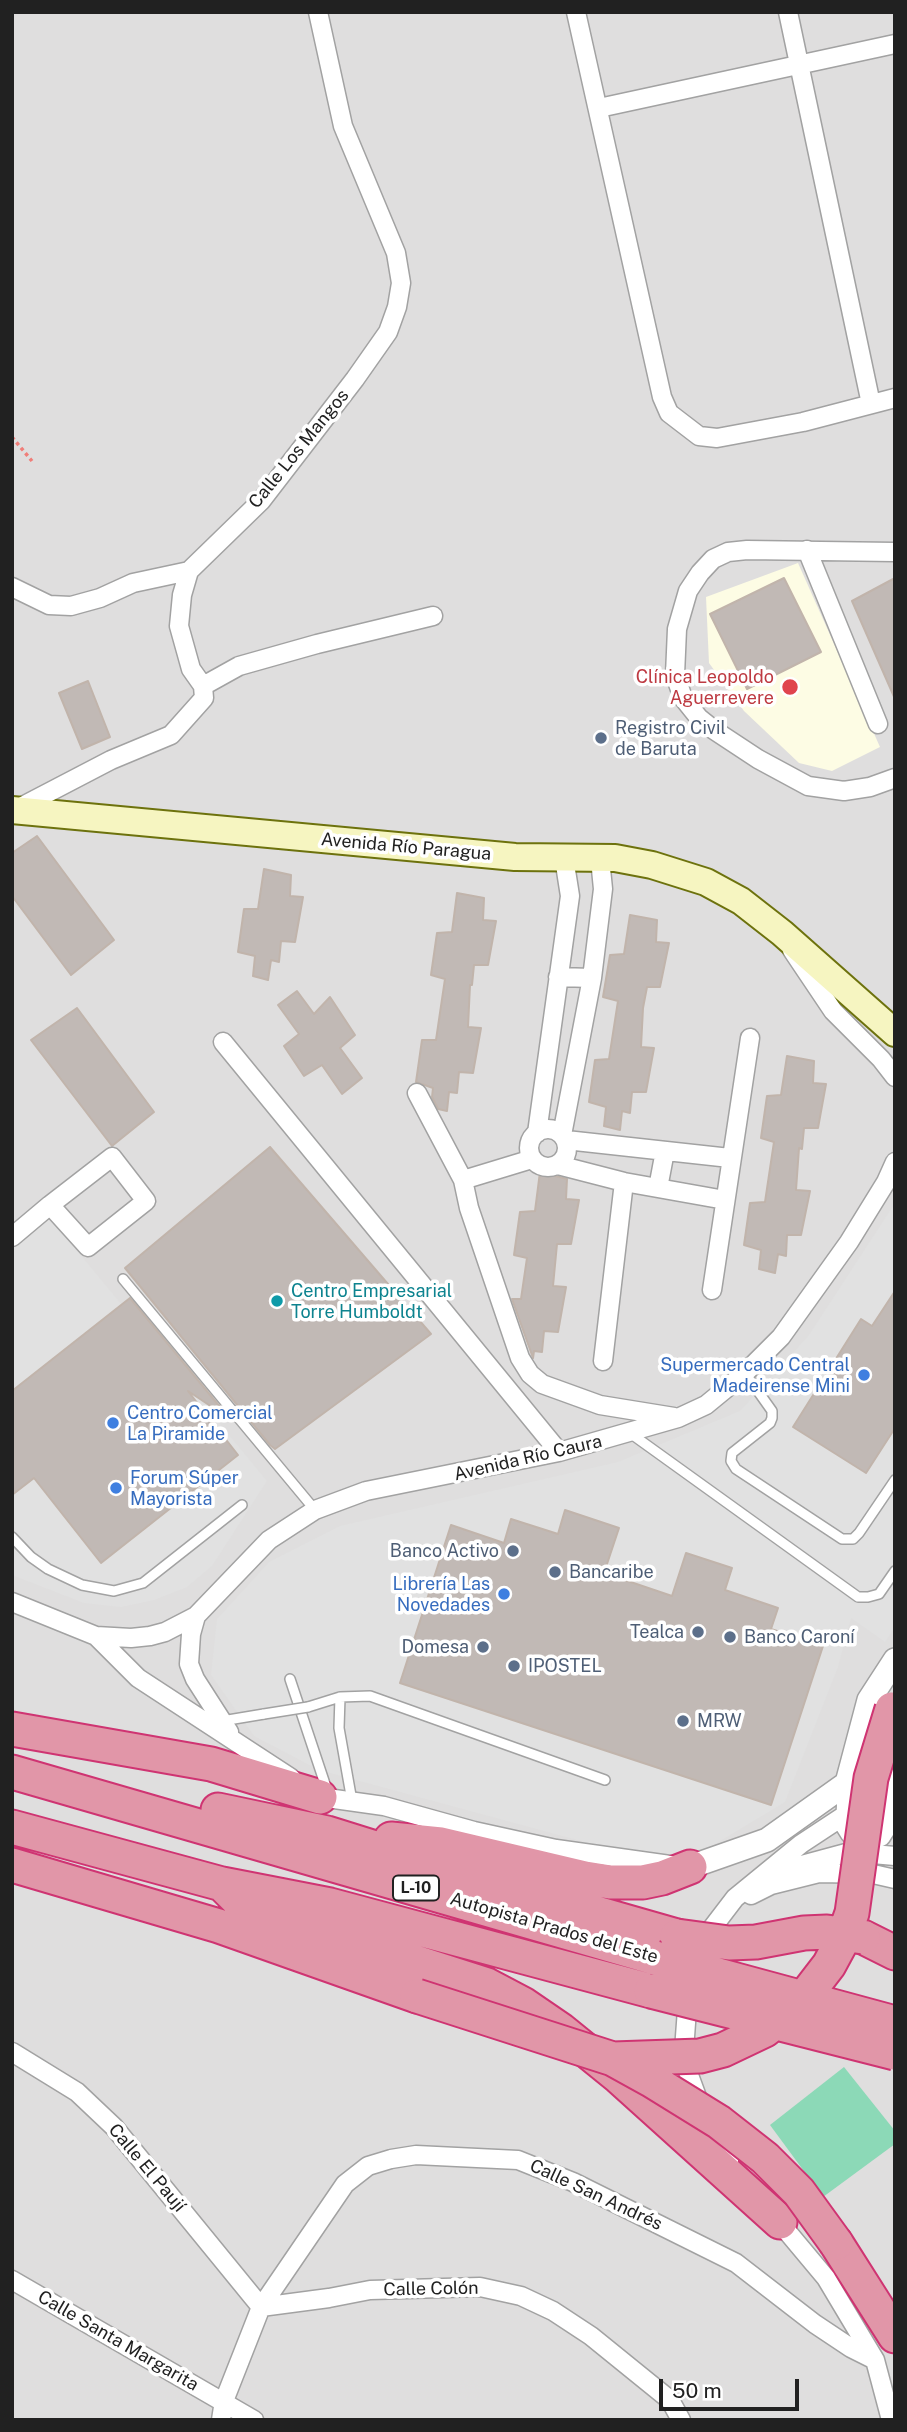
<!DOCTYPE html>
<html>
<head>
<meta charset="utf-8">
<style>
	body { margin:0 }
	#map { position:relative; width:907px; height:2432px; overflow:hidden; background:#f0ede8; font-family:"Public Sans",sans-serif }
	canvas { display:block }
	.frame { position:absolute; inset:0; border:14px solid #212121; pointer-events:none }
	.scale { position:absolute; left:659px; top:2379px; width:140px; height:32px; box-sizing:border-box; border:4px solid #212121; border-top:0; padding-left:9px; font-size:21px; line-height:24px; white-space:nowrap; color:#212121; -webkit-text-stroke:5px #fff; paint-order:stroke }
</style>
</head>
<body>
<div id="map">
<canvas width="907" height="2432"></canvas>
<div class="frame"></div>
<div class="scale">50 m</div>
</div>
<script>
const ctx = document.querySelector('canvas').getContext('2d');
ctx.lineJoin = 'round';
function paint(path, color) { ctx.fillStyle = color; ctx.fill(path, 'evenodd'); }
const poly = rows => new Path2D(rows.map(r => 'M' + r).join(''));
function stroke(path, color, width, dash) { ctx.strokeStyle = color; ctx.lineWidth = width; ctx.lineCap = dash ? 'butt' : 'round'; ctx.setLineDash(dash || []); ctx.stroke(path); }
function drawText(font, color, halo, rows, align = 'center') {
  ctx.font = font + ' "Public Sans",sans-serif'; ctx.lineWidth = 7; ctx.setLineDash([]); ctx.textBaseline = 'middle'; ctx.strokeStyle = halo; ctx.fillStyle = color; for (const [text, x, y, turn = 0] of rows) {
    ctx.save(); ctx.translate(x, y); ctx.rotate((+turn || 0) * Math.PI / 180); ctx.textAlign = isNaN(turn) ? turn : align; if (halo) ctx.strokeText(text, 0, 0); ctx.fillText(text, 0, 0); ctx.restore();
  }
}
paint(poly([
	[12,12,895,12,895,2420,12,2420]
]), '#dfdede');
paint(poly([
	[798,563,880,747,832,771,799,763,744,711,709,663,706,597]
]), '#fdfce4');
paint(poly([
	[844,2067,895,2131,895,2144,823,2197,770,2125]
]), '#8cd9b7');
paint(poly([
	[895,1203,895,1291,872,1326,861,1320,793,1426,866,1473,895,1428,895,1627,885,1642,851,1618,838,1667,785,1802,677,1867,319,1770,254,1736,211,1675,217,1619,269,1562,340,1526,618,1462,740,1411,809,1335],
	[565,1510,619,1528,604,1573,672,1596,686,1553,732,1568,725,1590,777,1608,771,1629,822,1647,771,1805,400,1684,451,1526,504,1543,511,1519,558,1534],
	[47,1214,267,1481,212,1566,187,1587,154,1600,121,1607,84,1603,12,1575,12,1484,34,1478,101,1563,120,1306,12,1391,12,1243]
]), '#e1e1e1');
const building = poly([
	[784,578,821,652,747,689,710,614,784,578],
	[895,578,895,699,852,601,895,578],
	[88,681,110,737,82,749,59,693,88,681],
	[37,836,114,940,71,975,12,896,12,853,37,836],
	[264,869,291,875,290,896,303,897,295,942,281,941,279,962,271,960,268,980,253,976,255,956,238,952,244,909,258,909,264,869],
	[457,893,484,898,483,920,496,921,488,965,474,965,472,985,470,985,468,1027,481,1028,473,1073,459,1072,457,1093,449,1092,447,1111,438,1109,432,1097,433,1088,416,1082,422,1040,436,1040,445,979,431,975,437,933,452,932,457,893],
	[630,915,657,920,656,942,669,943,660,987,647,987,643,1008,641,1047,654,1048,646,1092,632,1092,630,1113,622,1111,620,1130,604,1126,606,1107,589,1102,595,1060,609,1059,618,1001,603,997,610,955,624,954,630,915],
	[297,991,314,1014,330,997,355,1035,340,1048,362,1078,342,1094,322,1065,304,1076,284,1046,299,1034,278,1005,297,991],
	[77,1008,154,1112,112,1146,31,1040,77,1008],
	[787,1056,814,1061,813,1083,826,1084,818,1128,804,1128,802,1149,799,1148,796,1190,810,1191,801,1235,787,1235,786,1256,778,1254,775,1273,759,1269,761,1250,744,1245,750,1203,765,1202,774,1142,761,1138,767,1096,781,1095,787,1056],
	[270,1147,431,1334,275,1449,270,1445,125,1268,270,1147],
	[540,1172,567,1179,566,1199,579,1200,571,1244,557,1244,553,1286,566,1287,558,1332,544,1331,542,1352,534,1351,533,1358,512,1299,521,1299,527,1258,514,1255,520,1212,535,1211,540,1172],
	[895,1291,895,1428,866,1473,793,1427,861,1319,872,1326,895,1291],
	[130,1298,230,1419,188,1391,238,1455,101,1563,34,1478,12,1495,12,1391,130,1298],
	[565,1510,619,1528,604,1573,672,1596,686,1553,732,1568,725,1590,778,1608,771,1629,823,1646,771,1805,400,1683,451,1525,504,1543,511,1519,558,1534,565,1510]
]);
paint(building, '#c1b9b5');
stroke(building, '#c1b4ab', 2);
const service = poly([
	[123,1279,315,1510],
	[745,1373,772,1411,772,1418,770,1423,732,1453,731,1461,736,1469,842,1539,853,1539,859,1533,895,1480],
	[630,1433,858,1597,868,1597,879,1594,895,1571],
	[12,1537,31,1557,48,1569,82,1585,114,1591,143,1583,242,1505],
	[290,1679,328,1793],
	[308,1707,340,1697],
	[222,1721,264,1714],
	[352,1801,339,1728,340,1697,370,1696,605,1780]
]);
const minor = poly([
	[576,12,662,397,669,413,699,436,717,438,803,422,895,398],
	[788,12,871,404],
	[599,108,895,44],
	[807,550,878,724],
	[895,552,747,550,728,552,713,559,700,573,688,591,677,629,675,675,683,698,699,718,714,730,758,759,808,786,844,791,870,787,895,778],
	[12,587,49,605,71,606,100,598,133,583,189,571],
	[203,686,239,666,317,644,433,616],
	[15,810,111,760,171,735,204,698,203,686,191,669,179,626,182,595,189,571,261,501,355,379,388,332,397,307,401,283,396,253,343,126,318,12],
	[792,950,833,1011,881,1059,895,1077],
	[558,977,592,978],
	[223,1042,559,1452],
	[417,1093,463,1180,469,1208,520,1358,530,1374,542,1384,600,1405,674,1417],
	'529 1148a19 19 0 1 1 38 0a19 19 0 1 1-38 0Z',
	[537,1133,570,896,564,858],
	[562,1135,592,978,603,889,600,859],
	[566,1140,730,1158],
	[558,1165,624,1182,725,1200],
	[463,1180,532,1159],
	[658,1188,665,1151],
	[12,1237,50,1205,112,1157,146,1201,88,1247,50,1205],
	[712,1290,750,1038],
	[603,1361,624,1182],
	[12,1602,96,1636,138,1678,291,1778],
	[196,1616,191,1634,189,1664,195,1679,229,1732],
	[96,1636,131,1638,150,1636,165,1632,196,1616,269,1540,315,1510,366,1491,559,1452,678,1418,706,1405,745,1373,781,1337,849,1242,886,1182,895,1162],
	[847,1783,845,1826,850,1834,869,1841,881,1837,890,1823,895,1760],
	[315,1793,320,1797,384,1806,474,1831,556,1849,677,1866],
	[776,1872,850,1852,895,1856],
	[751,1895,771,1885,819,1873,873,1874,895,1879],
	[703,1945,709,1932,735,1898,801,1844,845,1815],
	[688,1996,684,2050,689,2075,708,2127,729,2160],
	[12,2052,77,2092,114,2127,261,2307,329,2298,370,2290,480,2287,521,2296,553,2311,591,2336,670,2400,681,2420],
	[775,2217,826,2278,875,2360,891,2420],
	[12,2280,254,2420],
	[221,2420,224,2401,261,2307,345,2184,368,2166,391,2159,416,2155,518,2160,573,2182,736,2263,815,2324,851,2348,875,2360]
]);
const tertiary = poly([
	[690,1867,767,1840,847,1783,869,1700,895,1660]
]);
const secondary = poly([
	[12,810,515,857,615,858,652,865,706,882,741,901,782,933,895,1033]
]);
const motorway = poly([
	[12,1729,211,1764,320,1797],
	[12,1772,655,1958],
	[218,1810,327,1833,439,1868,677,1936],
	[12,1827,222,1884,330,1905,651,1991],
	[391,1839,441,1844,585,1878,610,1882,643,1882,662,1878,690,1867],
	[12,1865,219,1926,417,1996],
	[222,1884,246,1908,487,1985,523,2004,561,2030,619,2077,780,2222],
	[863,1937,895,1953],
	[836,2243,895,2336]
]);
stroke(service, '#a2a2a2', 12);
stroke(minor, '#a2a2a2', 21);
stroke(tertiary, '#a2a2a2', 26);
stroke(secondary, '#6d720d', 30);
stroke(motorway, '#cf3472', 37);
stroke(poly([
	[12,437,32,461]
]), '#f07e79', 3.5, [3.5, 3.5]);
stroke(service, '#fff', 9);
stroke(minor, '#fff', 18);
stroke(tertiary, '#fff', 23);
stroke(secondary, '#f6f5c1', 26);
stroke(motorway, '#e196a8', 33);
const serviceBridge = poly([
	[264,1714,308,1707]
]);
const motorwayBridge = poly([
	[677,1936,729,1943,756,1942,804,1933,827,1932,863,1937],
	[655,1958,895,2023],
	[651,1991,895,2053],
	[417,1996,613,2059,651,2080,719,2122,765,2158,799,2192,836,2243],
	[613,2059,700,2056,723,2050,765,2030,797,2005,809,1991,829,1965,842,1941,852,1913,871,1778,892,1709]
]);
stroke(serviceBridge, '#a2a2a2', 12, []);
stroke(motorwayBridge, '#cf3472', 37, []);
stroke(serviceBridge, '#fff', 9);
stroke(motorwayBridge, '#e196a8', 33);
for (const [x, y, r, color] of [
	[790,687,9,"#e0444e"],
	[601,738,7,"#5c6f8a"],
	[277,1301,7,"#0f9aa8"],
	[864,1375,7,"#3f7fe0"],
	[113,1423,7,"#3f7fe0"],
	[116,1488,7,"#3f7fe0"],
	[513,1551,7,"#5c6f8a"],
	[555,1572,7,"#5c6f8a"],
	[504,1594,7,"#3f7fe0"],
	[698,1632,7,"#5c6f8a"],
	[730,1637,7,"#5c6f8a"],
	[483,1647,7,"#5c6f8a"],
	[514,1666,7,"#5c6f8a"],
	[683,1721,7,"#5c6f8a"]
]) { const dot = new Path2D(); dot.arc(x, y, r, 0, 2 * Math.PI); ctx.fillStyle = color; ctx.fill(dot); stroke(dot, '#fff', 2.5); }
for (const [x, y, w] of [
	[416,1888,46]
]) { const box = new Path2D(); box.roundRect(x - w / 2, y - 12.5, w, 25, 5); ctx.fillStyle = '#fff'; ctx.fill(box); stroke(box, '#212121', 2); }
drawText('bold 16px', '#212121', null, [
	["L-10",416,1888]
]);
drawText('18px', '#212121', '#fff', [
	["Calle Los Mangos",299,449,-51],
	["Avenida Río Paragua",406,847,5],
	["Avenida Río Caura",528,1458,-13],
	["Autopista Prados del Este",554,1928,16],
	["Calle El Paují",147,2168,50],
	["Calle San Andrés",596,2195,25],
	["Calle Colón",431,2289,-1],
	["Calle Santa Margarita",118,2341,30]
]);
drawText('18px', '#be3a42', '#fff', [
	["Clínica Leopoldo",774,677],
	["Aguerrevere",774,698]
], 'right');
drawText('18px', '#4e5e75', '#fff', [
	["Registro Civil",615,728],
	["de Baruta",615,749],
	["Banco Activo",499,1551,"right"],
	["Bancaribe",569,1572],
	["Tealca",684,1632,"right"],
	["Banco Caroní",744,1637],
	["Domesa",469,1647,"right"],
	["IPOSTEL",528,1666],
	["MRW",697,1721]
], 'left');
drawText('18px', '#0d838f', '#fff', [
	["Centro Empresarial",291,1291],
	["Torre Humboldt",291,1312]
], 'left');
drawText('18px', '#366cbe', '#fff', [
	["Supermercado Central",850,1365],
	["Madeirense Mini",850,1386],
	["Centro Comercial",127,1413,"left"],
	["La Piramide",127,1434,"left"],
	["Forum Súper",130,1478,"left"],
	["Mayorista",130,1499,"left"],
	["Librería Las",490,1584],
	["Novedades",490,1605]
], 'right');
</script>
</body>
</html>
